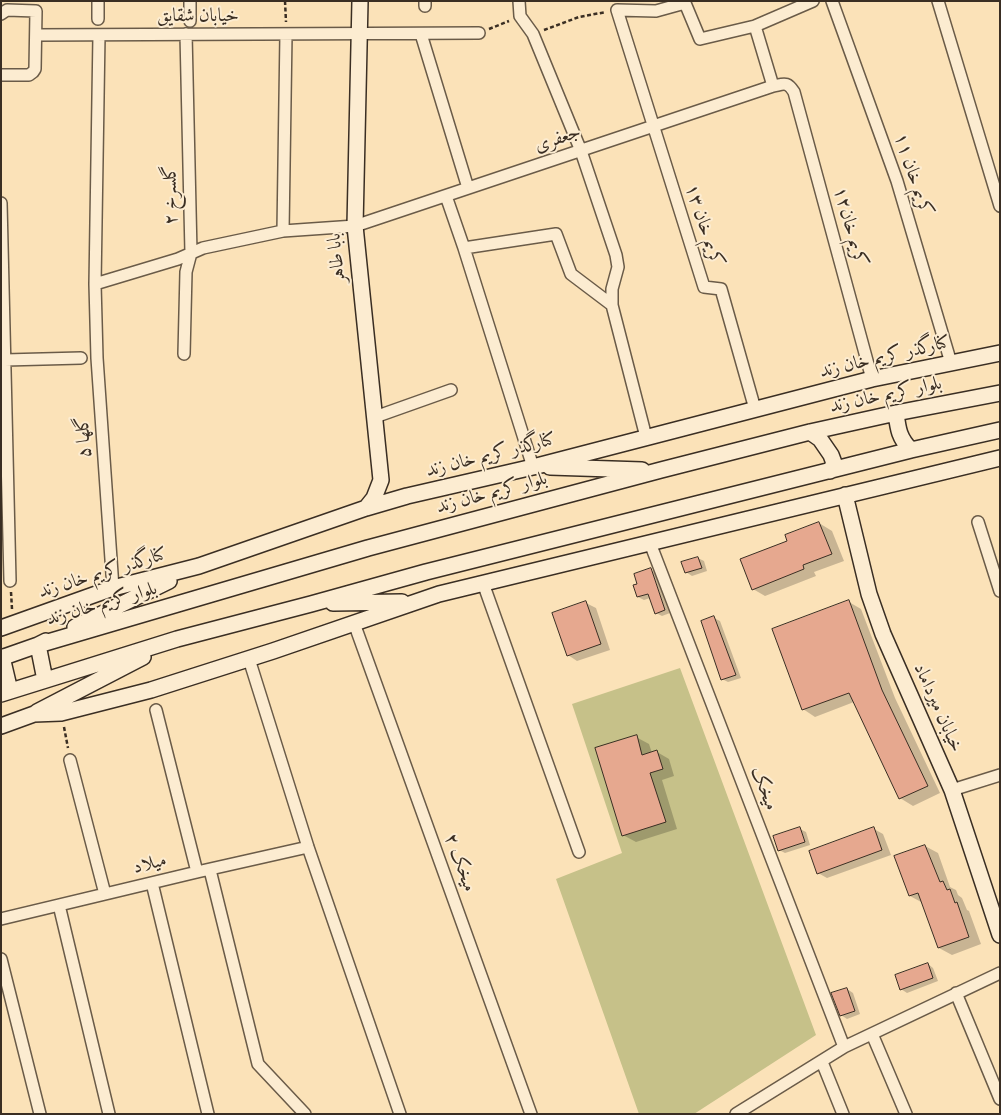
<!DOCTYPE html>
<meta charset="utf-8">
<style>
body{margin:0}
#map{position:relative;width:1001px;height:1115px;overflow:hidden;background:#fbe2b8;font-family:"IM FELL DW Pica",serif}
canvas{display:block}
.frame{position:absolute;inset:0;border:2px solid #3a2e23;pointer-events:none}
</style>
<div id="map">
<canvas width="1001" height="1115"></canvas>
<div class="frame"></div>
</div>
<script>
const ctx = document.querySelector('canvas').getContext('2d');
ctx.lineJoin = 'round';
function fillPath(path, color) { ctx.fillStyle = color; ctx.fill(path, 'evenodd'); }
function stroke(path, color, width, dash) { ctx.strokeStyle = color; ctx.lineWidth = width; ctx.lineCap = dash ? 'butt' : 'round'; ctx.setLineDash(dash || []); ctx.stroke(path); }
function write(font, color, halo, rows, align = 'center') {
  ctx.font = font + ' "IM FELL DW Pica",Amiri,serif'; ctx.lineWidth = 4; ctx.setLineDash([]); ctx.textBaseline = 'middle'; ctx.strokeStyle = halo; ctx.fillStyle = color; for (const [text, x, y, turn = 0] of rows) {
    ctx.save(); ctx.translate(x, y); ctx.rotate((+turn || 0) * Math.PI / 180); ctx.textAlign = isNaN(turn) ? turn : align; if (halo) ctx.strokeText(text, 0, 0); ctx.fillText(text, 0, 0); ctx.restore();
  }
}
const green = new Path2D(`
 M680 668 816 1035 694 1114H639L556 879 622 853 572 704Z`);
const shadow = new Path2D(`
 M819 523 832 531 844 561 814 572 816 576 765 596 753 589 789 541Z
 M698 558 704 561 707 571 692 576 686 572Z
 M651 570 656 573 670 613 662 616 656 613 650 598 644 600 638 597V584Z
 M849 602 861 609 895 698 940 793 913 806 900 798 854 702 815 717 803 709Z
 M586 603 596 608 610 650 577 661 568 655Z
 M714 618 720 621 741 678 728 682 722 679Z
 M636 737 649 744 652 753 657 752 669 759 674 776 662 780 677 829 636 842 623 835Z
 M800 829 806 832 810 845 785 853 779 850Z
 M874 829 883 834 891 855 827 878 818 873Z
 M925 846 938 853 950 887 956 890 958 895 962 898 967 910 969 911 981 944 952 955 939 948 923 903 910 896Z
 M928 964 933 968 938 981 907 993 901 989Z
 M847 989 853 993 860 1014 847 1019 841 1015Z`);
const building = new Path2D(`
 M819 522 832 554 803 565 804 569 752 590 740 559 787 541 785 535Z
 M698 557 702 568 685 573 681 562Z
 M651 568 665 610 655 614 648 594 637 597 633 585 637 584 634 574Z
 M849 600 882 690 928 786 899 799 849 693 802 710 772 629Z
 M586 601 601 644 567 656 552 613Z
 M714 616 736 675 721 680 701 621Z
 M637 735 642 755 657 750 663 769 650 773 666 822 622 836 595 748Z
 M800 827 805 842 778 851 773 836Z
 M874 827 882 850 817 874 809 851Z
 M925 845 940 882 943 881 947 890 950 889 955 903 957 902 969 937 938 948 918 893 909 896 894 856Z
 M928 963 933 978 900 990 895 975Z
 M847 988 855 1011 840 1016 831 993Z`);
const path = new Path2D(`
 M285 1 286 22
 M489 29 509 21
 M544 30 579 17 606 12
 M11 592 12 609
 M64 727 68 748`);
const street = new Path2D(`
 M98 1V19
 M190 1V21
 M425 1V6
 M519 1 520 16 533 34 581 151 616 255 618 267 612 289V305L646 437
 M832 1 897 181 951 363
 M938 1 1000 206
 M1 14 7 10 36 11 35 69 33 72 29 75H1
 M755 26 773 86
 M421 34 468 188
 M36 35 479 33
 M99 35 95 284 97 358 113 588
 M446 196 464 248 533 467
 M1 203 10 581
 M283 231 286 34
 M464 248 556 234 571 274 612 305
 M95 284 178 259 203 248 283 231 355 226 773 86C784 84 787 81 794 92L872 379
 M184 354 186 272 191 253 186 34
 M5 360 81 358
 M755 409 721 289 704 287 617 10 656 11 685 3 700 39 755 26 813 1
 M375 417 451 390
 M978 522 1000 591
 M650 543 844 1047
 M483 583 579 852
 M354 623 531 1114
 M249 659 308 847 400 1114
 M156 710 197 872
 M70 760 105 894
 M952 790 1000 775
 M210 870 258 1064 305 1114
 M152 883 208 1114
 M59 905 109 1114
 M1 919 197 872 308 847
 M1 959 40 1114
 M956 993 1000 1099
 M872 1034 906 1114
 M822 1062 843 1114
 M736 1114 844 1047 1000 973`);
const secondary = new Path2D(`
 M360 1 355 226 381 480 374 498 366 508
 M896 413C898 429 899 438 911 450
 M810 432 820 439 831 455 834 463 830 471
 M550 467 642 470
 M845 495 869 594 883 634 952 790 1000 935
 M333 603 402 602
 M75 627 169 581
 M1 628 113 588 199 566 366 508 407 496 533 467 872 379 1000 353
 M2 657 10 691
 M1 658 38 645 368 548 661 470 810 432 896 413 1000 393
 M45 680 38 645 46 641
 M1 694 177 639 311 604 426 572 911 450 1000 430
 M37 712 143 657
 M1 726 34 714 61 713 151 690 273 651 439 594 1000 458`);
const streetNames = [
 ["خیابان شقایق",198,17],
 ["جعفری",558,140,-19],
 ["کریم خان ۱۱",912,175,72],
 ["گلسرخ ۲",172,195,-91],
 ["کریم خان ۱۳",703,226,72],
 ["کریم خان۱۲",849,227,75],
 ["بابا طاهر",338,258,-96],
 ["کنارگذر کریم خان زند",885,358,-13],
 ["بلوار کریم خان زند",886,396,-12],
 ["گلها ۵",85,437,-94],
 ["کنارگذر کریم خان زند",491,456,-14],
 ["بلوار کریم خان زند",492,494,-15],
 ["کنارگذر کریم خان زند",103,574,-17],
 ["بلوار کریم خان زند",102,605,-16],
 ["خیابان میرداماد",937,708,66],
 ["میخک",763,789,69],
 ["میخک ۲",459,863,70],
 ["میلاد",150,865,-14]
];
fillPath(green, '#c6c189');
fillPath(shadow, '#0003');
fillPath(building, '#e6a88f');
stroke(building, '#3a2e23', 1);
stroke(street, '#6a5b48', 14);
stroke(secondary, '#3a2e23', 18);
stroke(path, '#3a2e23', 2.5, [4, 2.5]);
stroke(street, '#fcecd1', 11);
stroke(secondary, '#fcecd1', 15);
write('19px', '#3a2e23', '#fcecd1', streetNames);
</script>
